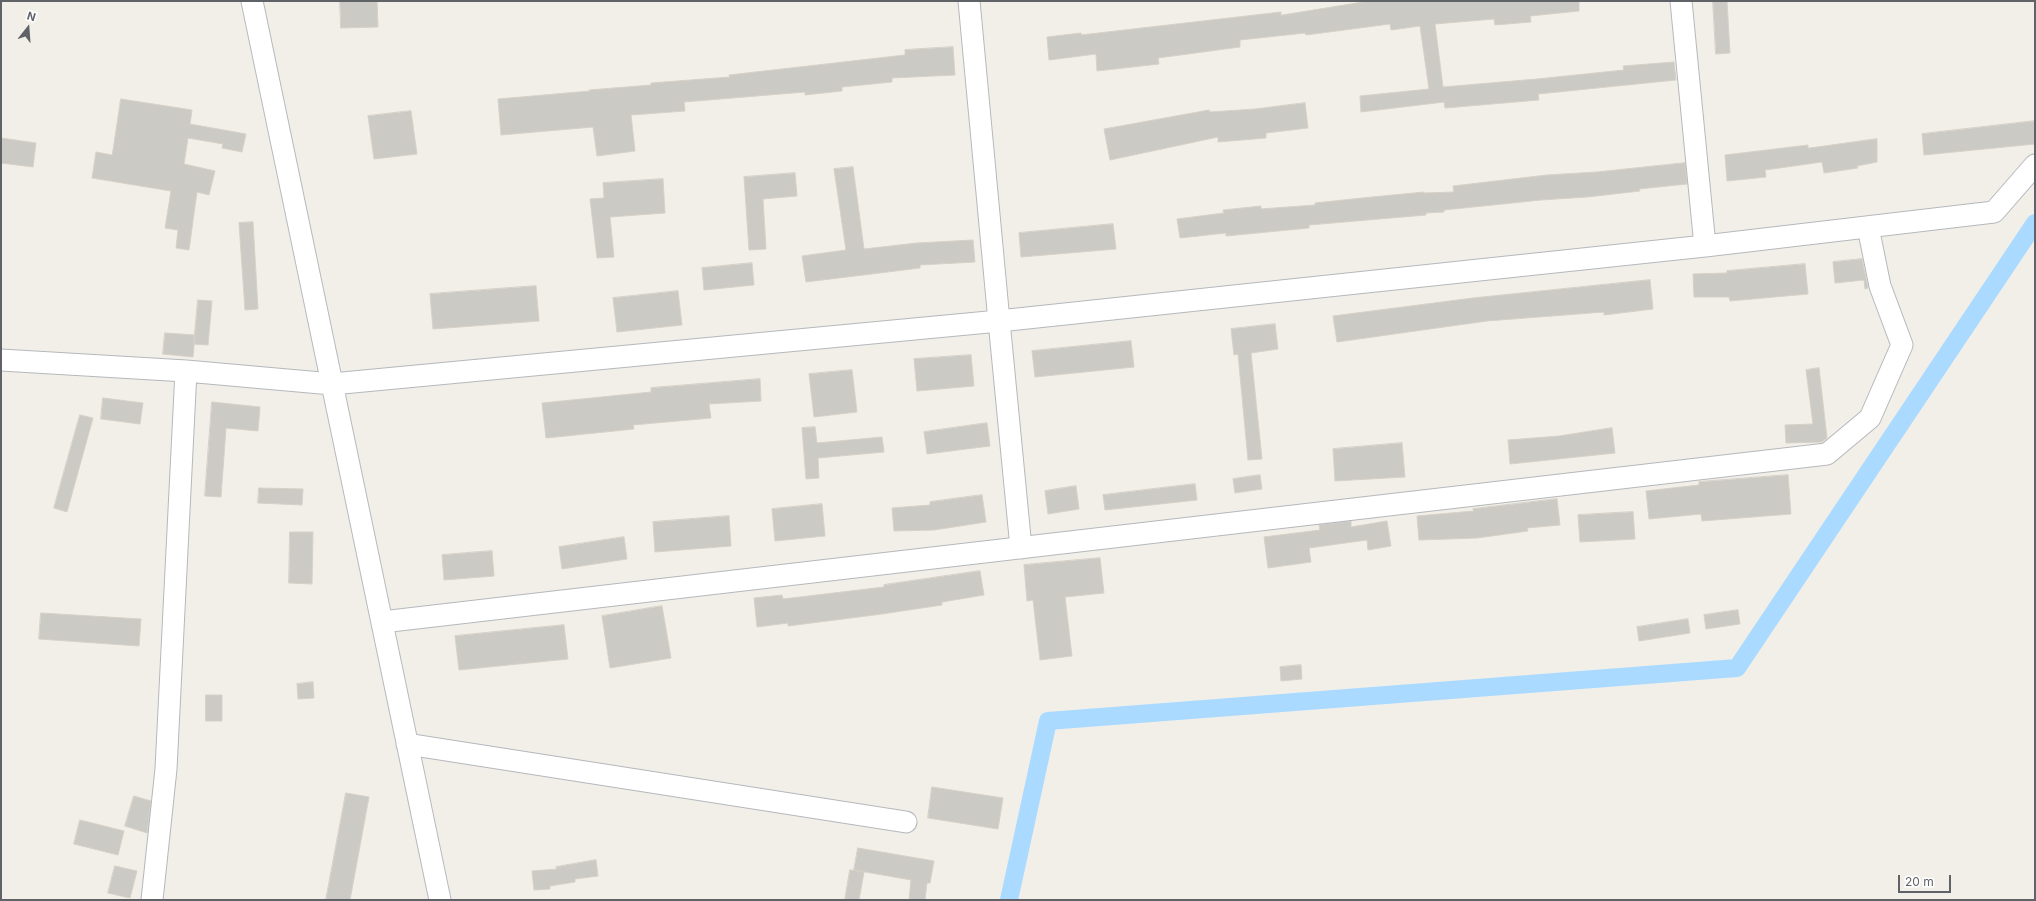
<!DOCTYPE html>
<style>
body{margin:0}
#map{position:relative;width:2036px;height:901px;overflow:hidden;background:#f1efe8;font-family:Inter,sans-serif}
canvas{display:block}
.frame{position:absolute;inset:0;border:2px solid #5f6368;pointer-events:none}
.north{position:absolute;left:8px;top:8px;width:40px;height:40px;-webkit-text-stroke:3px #fff;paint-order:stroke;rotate:17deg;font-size:11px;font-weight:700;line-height:16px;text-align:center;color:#5f6368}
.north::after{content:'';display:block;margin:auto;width:14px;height:18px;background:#5f6368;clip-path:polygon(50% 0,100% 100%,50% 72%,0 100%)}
.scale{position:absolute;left:1898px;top:875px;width:53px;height:18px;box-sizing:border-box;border:2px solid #5f6368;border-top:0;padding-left:5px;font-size:12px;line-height:14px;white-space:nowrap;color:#5f6368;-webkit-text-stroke:3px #fff;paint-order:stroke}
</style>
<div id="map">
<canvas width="2036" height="901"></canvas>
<div class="frame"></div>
<div class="north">N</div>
<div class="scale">20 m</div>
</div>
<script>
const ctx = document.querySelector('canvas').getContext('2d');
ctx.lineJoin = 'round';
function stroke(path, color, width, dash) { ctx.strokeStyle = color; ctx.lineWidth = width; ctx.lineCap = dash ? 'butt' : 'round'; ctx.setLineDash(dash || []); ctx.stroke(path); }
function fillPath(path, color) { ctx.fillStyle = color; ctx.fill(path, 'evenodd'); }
const canal = new Path2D(`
 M1009 900 1048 721 1737 668 2035 223`);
const building = new Path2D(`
 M340 1H377L378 27 341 28Z
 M1369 1H1579V11L1530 16 1531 22 1495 25 1494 19 1435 24 1443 87 1537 79 1624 70 1623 66 1674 62 1676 80 1538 94 1539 100 1445 108 1444 102 1361 112 1360 96 1429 89 1420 26 1391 30 1390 24 1306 35 1305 33 1240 40V47L1158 58 1159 64 1097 71 1096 54 1049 60 1047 37 1081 33V35L1281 12V15Z
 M1713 1H1727L1730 53 1716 54Z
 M953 47 955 75 892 78V82L842 87V91L805 95V92L684 102 685 111 631 115 635 151 597 156 593 127 501 135 498 99 590 91 589 90 651 85V83L730 77 729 75 905 55V50Z
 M121 99 192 110 190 124 246 134 242 152 222 148 223 144 188 138 184 164 215 171 209 195 197 192 189 250 176 248 178 230 165 228 171 191 92 178 96 152 112 155Z
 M1305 103 1308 128 1266 133V138L1218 142V137L1110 160 1104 129 1209 110 1210 112 1255 109Z
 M411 111 417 154 374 159 368 116Z
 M2035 121V144L1924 155 1922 134Z
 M1 138 36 143 33 167 1 163Z
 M1877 139V162L1857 166 1858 168 1824 173 1822 162 1765 170 1766 177 1727 181 1725 155 1808 145V148Z
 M1685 163 1687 184 1639 189 1640 191 1587 197 1541 200 1444 210V212L1426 213V215L1309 225V228L1226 236V233L1180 238 1177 219 1224 213 1223 210 1261 206V209L1315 205V203L1362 198 1424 192V193L1454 192 1453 186 1547 175 1597 172Z
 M853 167 864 249 917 243 973 240 975 262 920 265V268L806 282 802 256 846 250 834 169Z
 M795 173 797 196 763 199 766 249 749 250 744 177Z
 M663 179 665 213 610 217 614 257 597 258 590 199 604 198 603 183Z
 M253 222 258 309 245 310 239 223Z
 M1113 224 1116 249 1021 257 1019 233Z
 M1862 259 1868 288 1865 289 1864 280 1835 283 1833 262Z
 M752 263 754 285 704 290 702 268Z
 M1805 264 1808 294 1730 301 1729 297H1694L1693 274 1727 273V271Z
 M1650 280 1653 309 1604 315V312L1487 321 1337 342 1333 316 1473 298Z
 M536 286 539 321 433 329 430 294Z
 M678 291 682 325 617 332 613 298Z
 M198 300 212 301 208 345 194 344Z
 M1275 324 1278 349 1251 353 1262 459 1248 460 1238 354 1234 355 1231 329Z
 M165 333 195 335 193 357 163 354Z
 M1131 341 1134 367 1035 377 1032 351Z
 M971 355 974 386 917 391 914 359Z
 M1819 368 1827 438 1822 442 1786 443 1785 425 1813 424 1806 370Z
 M852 370 857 412 814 417 809 374Z
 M760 379 761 401 709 404 711 418 633 425 634 429 546 438 542 403 651 392V388Z
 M103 398 143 403 140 424 101 419Z
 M212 402 260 407 258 431 226 428 221 497 205 496Z
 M80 415 93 418 67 512 54 508Z
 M987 423 990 446 927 454 924 432Z
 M815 427 817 443 882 437 884 452 818 458 819 478 806 479 802 428Z
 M1612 428 1615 453 1510 464 1508 440 1559 436Z
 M1402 443 1405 477 1335 481 1333 449Z
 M1260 475 1262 489 1235 493 1233 479Z
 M1788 475 1791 514 1702 521 1701 514 1649 519 1646 491 1699 485V482Z
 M1195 484 1197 500 1105 510 1103 495Z
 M1076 486 1079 509 1048 514 1045 491Z
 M259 488 303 489 302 505 258 503Z
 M982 495 986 522 934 530 894 531 892 508 930 505V502Z
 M1557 499 1560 525 1527 528 1528 531 1477 538 1419 540 1417 516 1474 511 1473 509Z
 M822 504 825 536 775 541 772 509Z
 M1633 512 1635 539 1580 542 1578 515Z
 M729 516 731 546 655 552 653 522Z
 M1351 521V527L1387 521 1391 546 1368 550 1367 540 1309 548 1311 562 1268 568 1264 537 1320 530 1319 525Z
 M290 532H313L312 584 289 583Z
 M624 537 627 559 562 569 559 547Z
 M492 551 494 576 444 580 442 555Z
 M1100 558 1104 593 1065 597 1072 656 1040 660 1033 600 1027 601 1024 565Z
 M980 571 984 595 942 602V605L882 614 788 626V623L757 627 754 598 782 595 783 599 884 587V585Z
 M662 606 671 658 610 668 602 616Z
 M1738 610 1740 624 1706 629 1704 615Z
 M41 613 141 619 139 646 39 639Z
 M1688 619 1690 633 1639 641 1637 627Z
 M564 625 568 659 459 670 455 636Z
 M1301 665 1302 679 1281 681 1280 667Z
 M313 682 314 698 298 699 297 684Z
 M206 695H222V721H206Z
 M932 787 1003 798 998 829 928 818Z
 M346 793 369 797 350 900H326Z
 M134 796 151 801 147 833 125 826Z
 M80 820 124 831 118 855 74 844Z
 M858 848 934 861 930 883H927L925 900H909L911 880 854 870Z
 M596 860 598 876 575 879V882L550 886V889L534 890 532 871 557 869 556 867Z
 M115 866 137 871 130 898 108 893Z
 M850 870 864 872 859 900H845Z`);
const minor = new Path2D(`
 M252 1 440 900
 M969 1 999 321 1705 246
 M1681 1 1705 246 1994 212 2035 165
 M1 360 186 371 166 769 152 900
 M186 371 332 384 999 321 1021 548
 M382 622 1827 454 1870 418 1902 345 1880 286 1868 227
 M407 744 906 822`);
stroke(canal, '#aadaff', 18);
fillPath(building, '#cccac5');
stroke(building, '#d6d1c6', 1);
stroke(minor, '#b5b8bc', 23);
stroke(minor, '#fff', 21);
</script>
